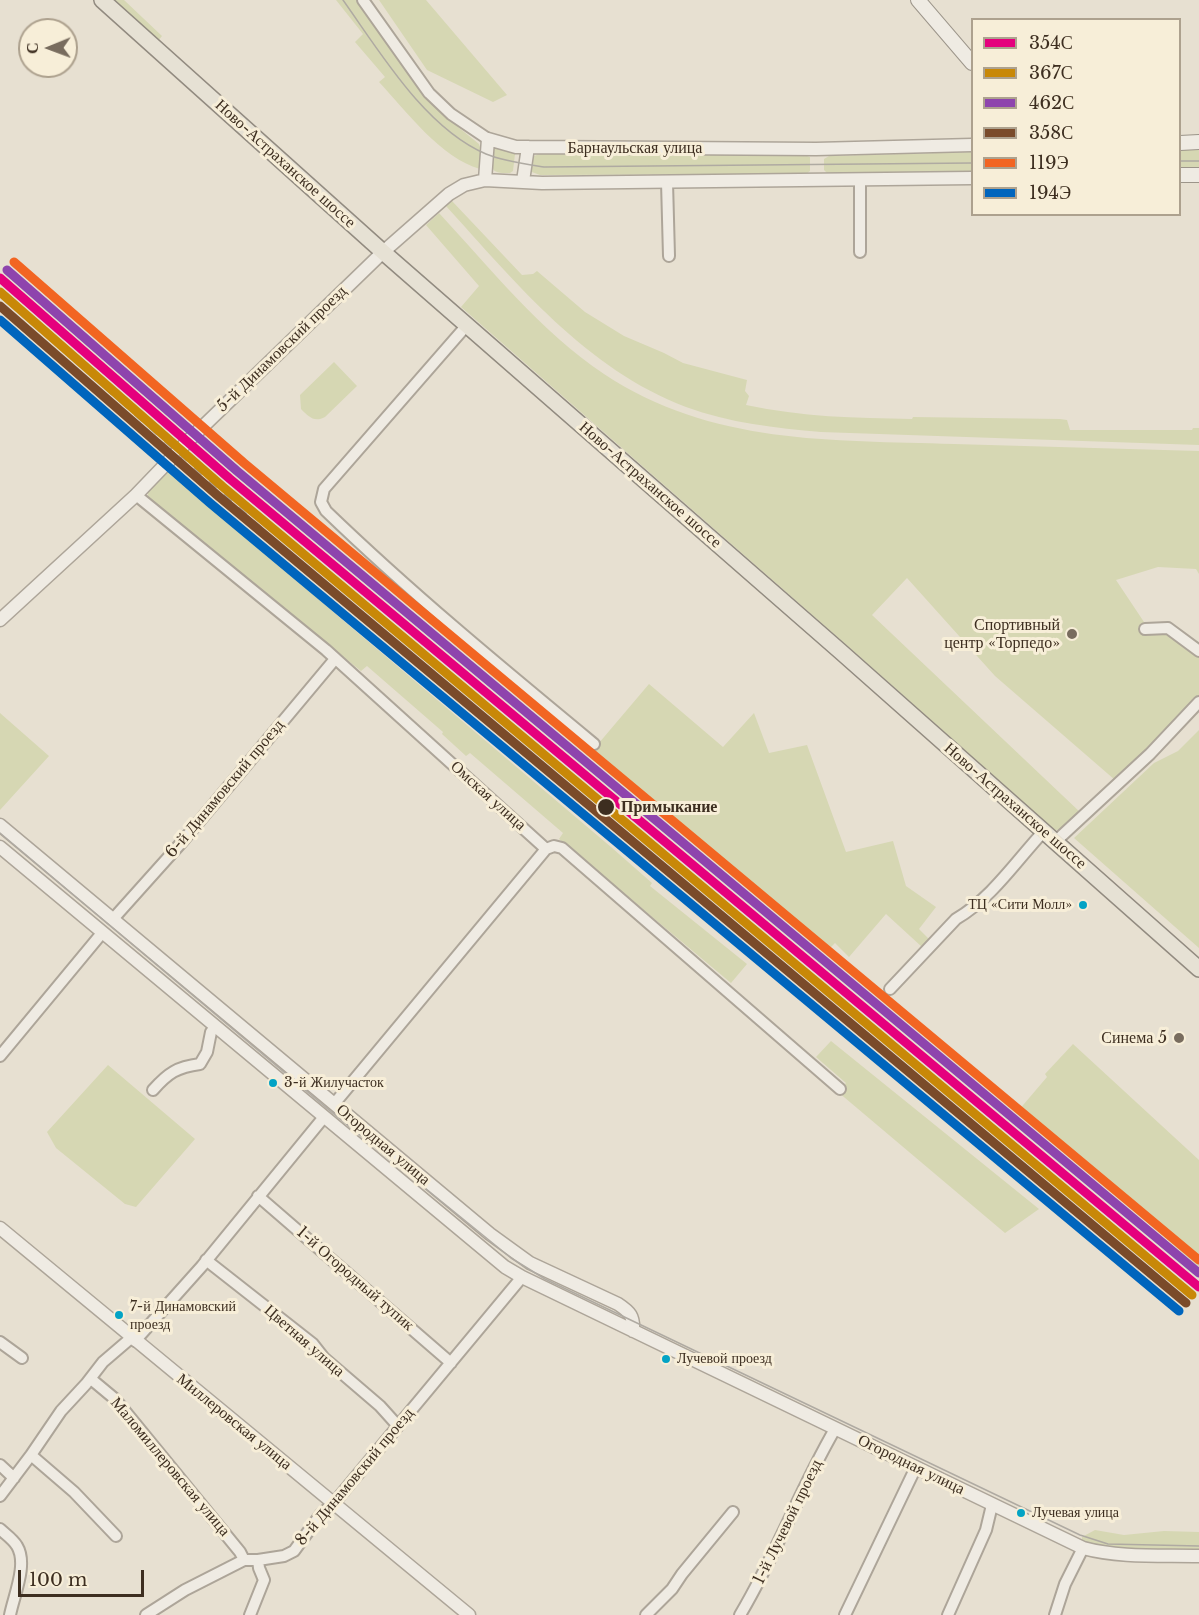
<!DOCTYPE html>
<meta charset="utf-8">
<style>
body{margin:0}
#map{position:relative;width:1199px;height:1615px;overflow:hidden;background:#e7e0d1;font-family:"Libre Baskerville",serif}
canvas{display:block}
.legend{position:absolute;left:971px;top:18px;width:210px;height:198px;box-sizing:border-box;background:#f7eed8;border:2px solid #ada18e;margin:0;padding:8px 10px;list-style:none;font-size:18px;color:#3d2e20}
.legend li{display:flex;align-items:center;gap:12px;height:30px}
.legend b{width:30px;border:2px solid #ada18e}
.north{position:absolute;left:18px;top:18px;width:60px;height:60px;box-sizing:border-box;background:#f7eed8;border:2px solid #ada18e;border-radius:50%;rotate:269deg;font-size:16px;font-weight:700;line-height:24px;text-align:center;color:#3d2e20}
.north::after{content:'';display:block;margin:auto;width:21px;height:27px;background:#786c5e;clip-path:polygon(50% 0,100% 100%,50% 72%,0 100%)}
.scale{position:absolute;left:18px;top:1570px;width:126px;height:27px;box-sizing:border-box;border:3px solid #3d2e20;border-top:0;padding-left:8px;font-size:18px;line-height:21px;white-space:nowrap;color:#3d2e20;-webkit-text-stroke:4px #f7eed8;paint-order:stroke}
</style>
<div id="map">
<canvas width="1199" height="1615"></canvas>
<ul class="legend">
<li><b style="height:8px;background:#e5007d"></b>354С</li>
<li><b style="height:8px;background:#c88808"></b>367С</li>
<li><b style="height:8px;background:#8e44ad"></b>462С</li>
<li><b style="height:8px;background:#7a4b2a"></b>358С</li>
<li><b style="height:8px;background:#f26522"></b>119Э</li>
<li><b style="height:8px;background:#0065bd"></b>194Э</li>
</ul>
<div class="north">С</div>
<div class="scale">100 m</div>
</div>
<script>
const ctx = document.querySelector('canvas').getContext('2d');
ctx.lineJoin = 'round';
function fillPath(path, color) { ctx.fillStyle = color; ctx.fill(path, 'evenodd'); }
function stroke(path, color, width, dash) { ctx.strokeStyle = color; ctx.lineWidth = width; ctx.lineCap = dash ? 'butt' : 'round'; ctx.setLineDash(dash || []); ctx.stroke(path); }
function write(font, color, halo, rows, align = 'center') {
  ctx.font = font + ' "Libre Baskerville",serif'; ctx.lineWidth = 6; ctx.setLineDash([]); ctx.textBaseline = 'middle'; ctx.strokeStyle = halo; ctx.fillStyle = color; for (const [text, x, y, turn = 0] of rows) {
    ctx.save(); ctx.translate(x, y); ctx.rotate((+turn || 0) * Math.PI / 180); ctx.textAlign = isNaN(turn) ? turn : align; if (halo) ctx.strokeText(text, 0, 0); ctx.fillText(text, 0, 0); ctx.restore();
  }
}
const green = new Path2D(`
 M113 0H124L162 36 158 41Z
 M336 0H356L427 97 447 118 479 144 483 156 480 169C441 158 407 112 379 82L385 77 355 42 363 34Z
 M379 0H426L507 95 493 102 427 70Z
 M492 147 515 154 513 171 510 173C487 174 491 166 492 147Z
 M1180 149H1199V169H1180Z
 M972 152V172L828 174 824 170V159L829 156Z
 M541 153 804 155 810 157V171L806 174 540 175 532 172 530 167 532 157Z
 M452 201 522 275 533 274 537 271 585 312 624 336 664 353 683 363 747 380 745 391 749 396 746 405C802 417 855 418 912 419L913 417 1060 419 1067 420 1070 430H1192L1193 428H1199V445L821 432C776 428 729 423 686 407 586 369 516 283 446 206Z
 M439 213C490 268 540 331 604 374 711 445 831 440 954 444 1036 446 1117 449 1199 451V574L1196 569 1158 567 1116 580 1146 625 1171 624 1199 643V698L1147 751 1115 780 995 676 907 578 872 615 1081 813 1064 829 1055 830 842 641 461 307 479 286 426 225Z
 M334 362 357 386 325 417C314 423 308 416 301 409L300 395Z
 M169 469 338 616 611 847 652 883 650 886 747 964 731 983 559 839 563 833 470 753 466 756 442 734 443 732 367 666 361 671 148 500V490Z
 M649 684 723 747 754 713 769 753 807 745 846 852 893 841 906 886 936 907 919 929 929 939 922 947 886 914 849 957 835 943 829 949 781 906 743 881 593 750Z
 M0 713 49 756 0 810Z
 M1199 730V948L1074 838 1154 763 1178 751Z
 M831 1041 1039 1209 1005 1233 838 1092 846 1083 816 1057Z
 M1073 1044 1199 1160V1267L1018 1111 1047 1077 1045 1074Z
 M108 1065 195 1139 136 1207 125 1204 56 1148 47 1132Z
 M1095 1530 1124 1535 1164 1531 1199 1532V1551H1129L1085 1543 1082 1540V1537Z`);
const minor = new Path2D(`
 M363 0 429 93 451 114 488 139
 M860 179V252
 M667 182 669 256
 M467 325 324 489 321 502 326 511C411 593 502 668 594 744
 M136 495 326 650 546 849 554 846 562 848 840 1089
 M1145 629 1168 628 1199 651
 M1056 841 1150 754 1199 702
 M113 919 182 842 335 659
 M890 989 956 919C992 898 1016 861 1044 831
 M0 1056 102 933
 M153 1090C168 1073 177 1067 200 1064L207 1052 211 1032 215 1027
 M334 1104 546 849
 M258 1196 451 1363
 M206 1260 313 1344 324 1358 380 1406 398 1426
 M135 1341 202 1266 324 1117
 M0 1342 22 1358
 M91 1379 115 1399 240 1552 244 1560
 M31 1455 74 1492 116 1536
 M0 1465 14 1478
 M0 1496 31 1455 61 1411 86 1384 103 1362 131 1338
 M0 1529C5 1534 13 1539 17 1546 28 1564 14 1595 10 1615
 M146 1615 185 1590 244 1560H258L284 1556 294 1551 321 1514 334 1503 522 1277
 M250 1615 264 1580 259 1568 258 1560
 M646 1615 672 1589 682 1574 733 1512
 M740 1615C776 1555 800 1489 835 1429
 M845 1615 916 1467
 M948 1615 986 1530 992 1505
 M1055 1615 1065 1584 1083 1548`);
const tertiary = new Path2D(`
 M485 180 488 139 516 147H528L816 149 972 145
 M523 181 528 147
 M0 620 136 495 188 441 383 252 449 194 464 185 485 180 542 183 972 178
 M0 825 490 1234 530 1263 618 1304C630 1312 634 1316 633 1331
 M0 847 505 1267 522 1277 1083 1548C1120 1558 1161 1555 1199 1556
 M0 1228 469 1615`);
const secondary = new Path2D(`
 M918 0 972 63
 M1180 143 1199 142
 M1180 175H1199`);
const primary = new Path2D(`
 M102 0 383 252 840 651 1199 969`);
const tram = new Path2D(`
 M343 0C380 52 425 128 486 154 503 161 525 164 544 167L972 163
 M1180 161H1199
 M0 833 329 1110 511 1258 545 1279 1080 1535 1108 1544 1199 1546`);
const rail = new Path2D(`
 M0 295 342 599`);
const rail1 = new Path2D(`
 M0 278 230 479 1199 1287`);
const rail2 = new Path2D(`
 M0 292 223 487 1192 1295`);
const rail3 = new Path2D(`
 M7 270 237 471 1199 1273`);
const rail4 = new Path2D(`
 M0 306 217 495 1186 1303`);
const rail5 = new Path2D(`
 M14 262 244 463 1199 1260`);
const rail6 = new Path2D(`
 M0 320 210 503 1179 1311`);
const markers = [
 [1072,634,6,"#786c5e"],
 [606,807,9,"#3d2e20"],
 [1083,905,5,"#03a3c5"],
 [1179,1038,6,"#786c5e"],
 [273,1083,5,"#03a3c5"],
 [119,1315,5,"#03a3c5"],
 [666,1359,5,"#03a3c5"],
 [1021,1513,5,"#03a3c5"]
];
const busNames = [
 ["ТЦ «Сити Молл»",1072,905,"right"],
 ["3-й Жилучасток",284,1083],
 ["7-й Динамовский",130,1307],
 ["проезд",130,1325],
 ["Лучевой проезд",677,1359],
 ["Лучевая улица",1032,1513]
];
const streetNames = [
 ["Барнаульская улица",635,148],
 ["Ново-Астраханское шоссе",285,164,42],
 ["5-й Динамовский проезд",282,349,-44],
 ["Ново-Астраханское шоссе",650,485,41],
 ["6-й Динамовский проезд",225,789,-50],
 ["Омская улица",488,796,42],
 ["Ново-Астраханское шоссе",1015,806,41],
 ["Огородная улица",383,1145,40],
 ["1-й Огородный тупик",355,1279,41],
 ["Цветная улица",304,1341,41],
 ["Миллеровская улица",234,1422,39],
 ["Огородная улица",911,1465,26],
 ["Маломиллеровская улица",170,1467,50],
 ["8-й Динамовский проезд",355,1477,-50],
 ["1-й Лучевой проезд",788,1522,-64]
];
const poiNames = [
 ["Спортивный",1060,625],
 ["центр «Торпедо»",1060,643],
 ["Синема 5",1167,1038]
];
const stopNames = [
 ["Примыкание",621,807]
];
fillPath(green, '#d6d7b3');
stroke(minor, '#ada599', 14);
stroke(tertiary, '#ada599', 15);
stroke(secondary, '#9c958a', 16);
stroke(primary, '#928b80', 18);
stroke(minor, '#efebe3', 10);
stroke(tertiary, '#efebe3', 12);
stroke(secondary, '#efebe3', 14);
stroke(primary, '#e6e1d4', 15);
stroke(tram, '#afaaa2', 1.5);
stroke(rail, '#afaaa2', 2, [10, 10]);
stroke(rail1, '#e5007d', 9);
stroke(rail2, '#c88808', 9);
stroke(rail3, '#8e44ad', 9);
stroke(rail4, '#7a4b2a', 9);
stroke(rail5, '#f26522', 9);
stroke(rail6, '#0065bd', 9);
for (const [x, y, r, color] of markers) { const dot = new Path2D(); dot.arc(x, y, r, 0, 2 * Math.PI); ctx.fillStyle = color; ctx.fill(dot); stroke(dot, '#f7eed8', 2); }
write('14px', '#3d2e20', '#f7eed8', busNames, 'left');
write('16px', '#3d2e20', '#f7eed8', streetNames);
write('16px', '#3d2e20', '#f7eed8', poiNames, 'right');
write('bold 16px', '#3d2e20', '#f7eed8', stopNames, 'left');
</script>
